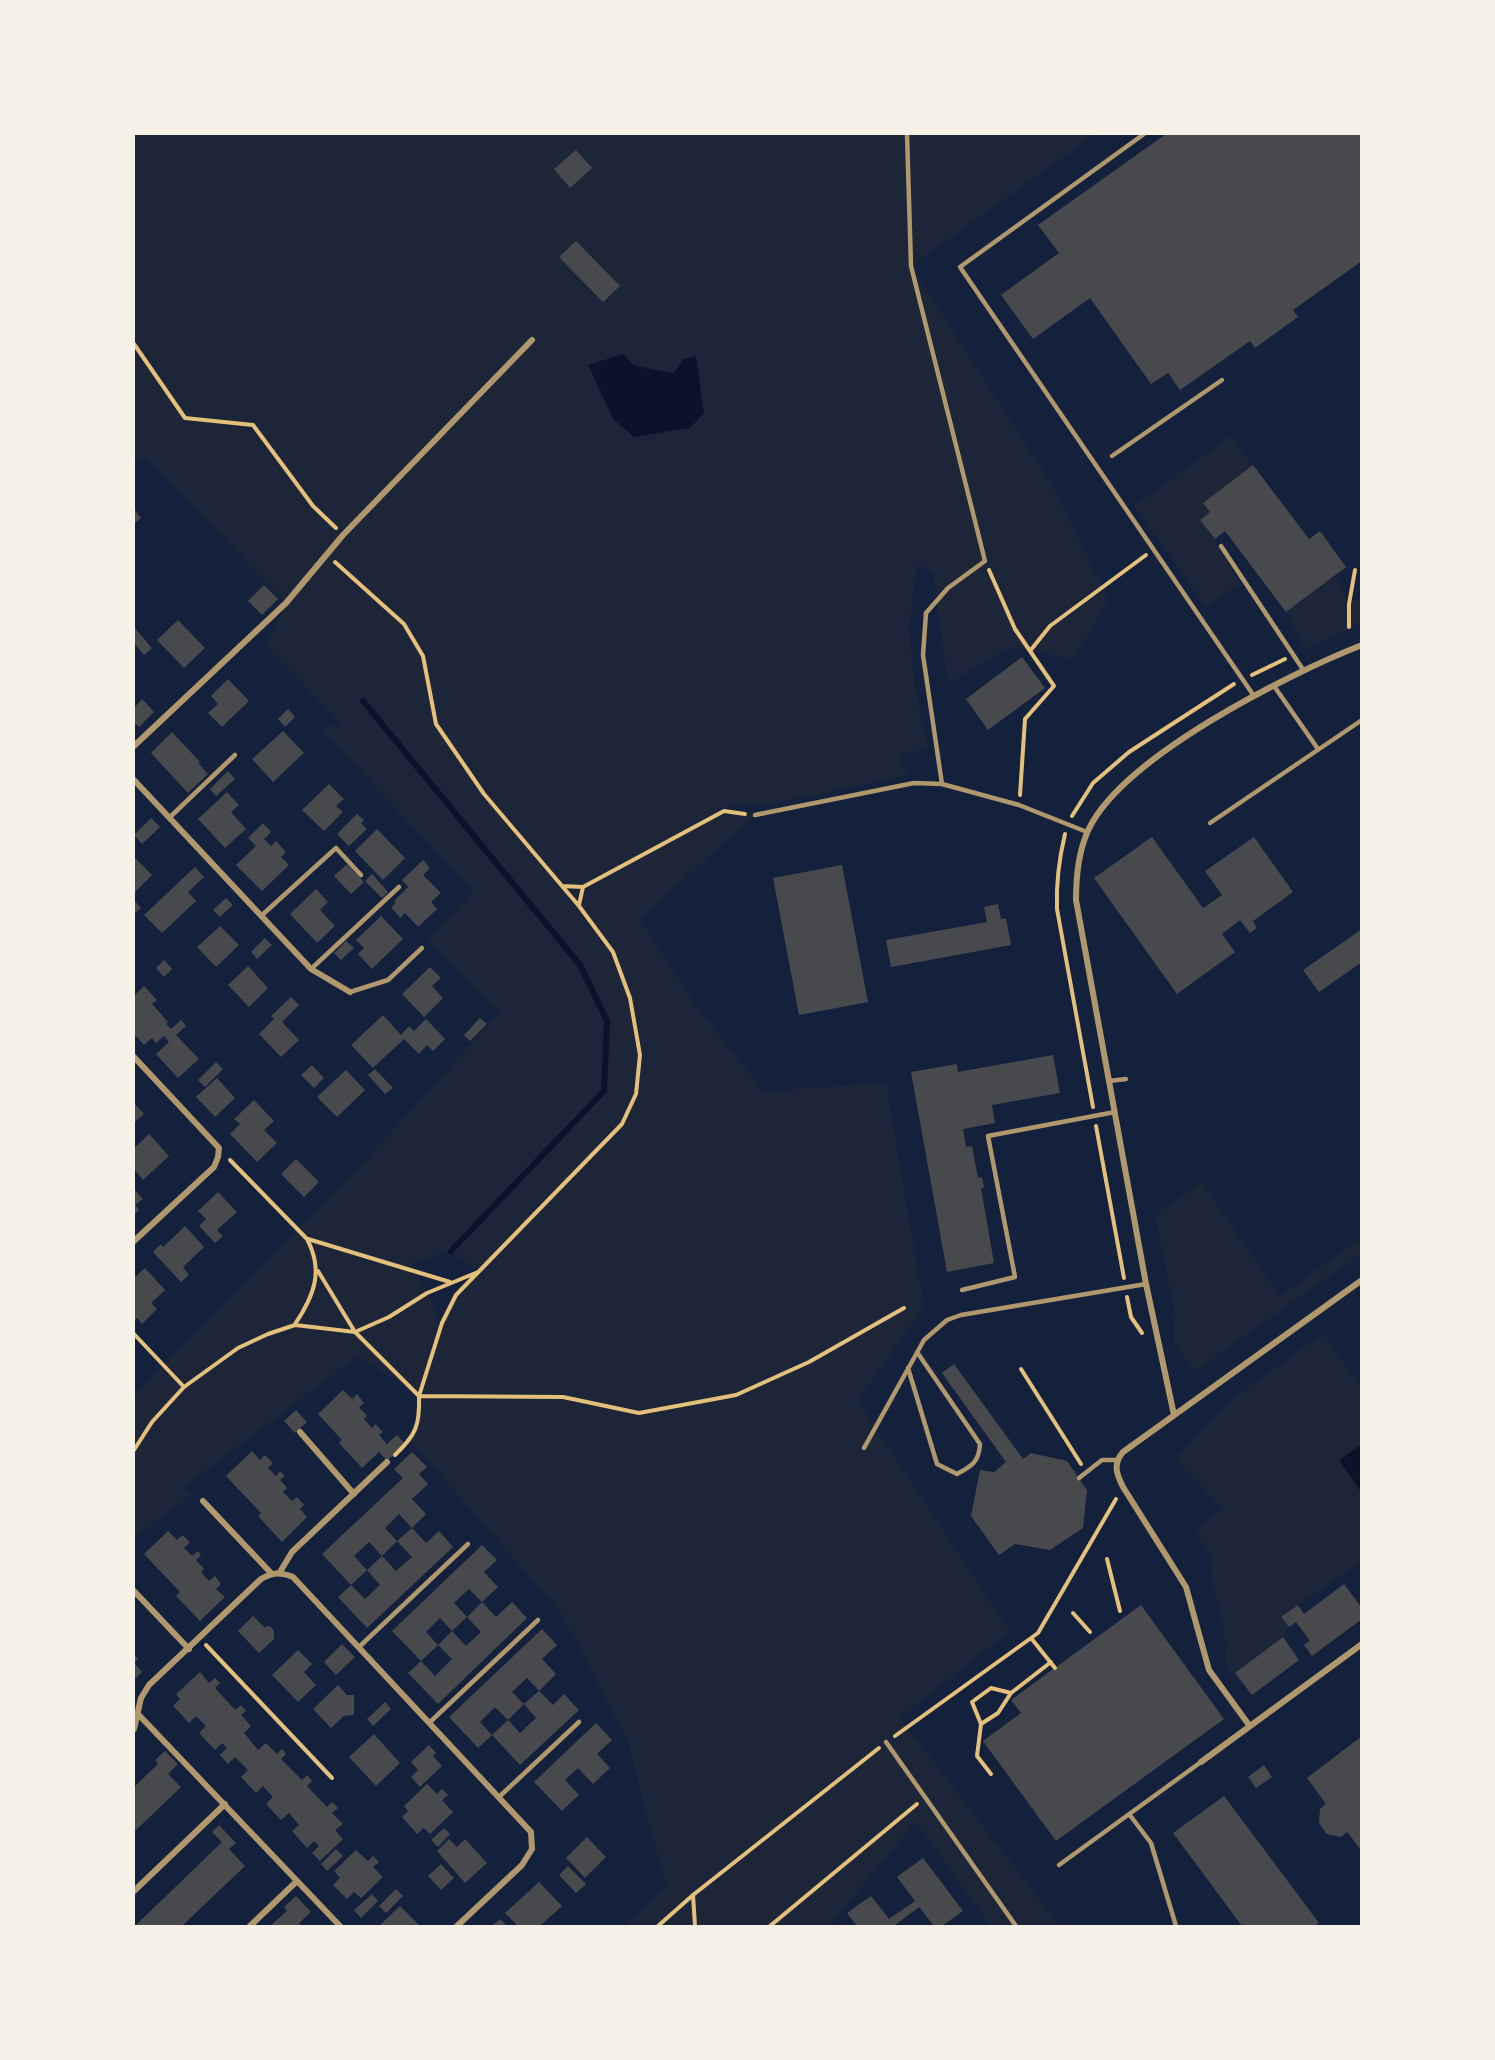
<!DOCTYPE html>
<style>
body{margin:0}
#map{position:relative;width:1495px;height:2060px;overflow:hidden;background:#14213d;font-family:Arial,sans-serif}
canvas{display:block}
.frame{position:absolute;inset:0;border:135px solid #f6f1e7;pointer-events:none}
</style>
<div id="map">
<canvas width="1495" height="2060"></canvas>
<div class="frame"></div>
</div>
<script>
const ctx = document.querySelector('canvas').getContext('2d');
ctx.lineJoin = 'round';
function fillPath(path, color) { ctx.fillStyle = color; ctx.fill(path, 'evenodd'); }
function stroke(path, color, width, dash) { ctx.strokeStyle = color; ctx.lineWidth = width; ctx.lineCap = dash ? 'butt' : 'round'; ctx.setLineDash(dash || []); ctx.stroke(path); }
const green = new Path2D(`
 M134 134H1096L911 266 1051 483 1109 600 1074 659 1010 647 948 684 933 572 917 564 909 630 915 688 928 748 900 755 907 776 755 807 739 805 717 809 755 815 640 919 694 1003 764 1091 886 1083 924 1306 858 1401 1010 1631 900 1718 1060 1926H990L916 1822 832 1923 835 1926H625L666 1887 628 1742 561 1613 410 1440 417 1427 419 1396 358 1356 184 1487 191 1495 134 1538V1395L362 1164 499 1013 427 940 473 891 321 729 341 723 266 646 286 603 147 459 134 460ZM450 1251 479 1271 456 1295 442 1322 412 1263Z
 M1231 436 1253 465 1204 502 1210 512 1200 520 1215 539 1239 584 1206 607 1134 506Z
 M1336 575 1349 604 1361 597V623L1305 649 1286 612Z
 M1202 1182 1280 1296 1361 1238 1362 1253 1195 1371 1173 1342 1175 1315 1155 1215Z
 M1323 1333 1361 1387V1562L1281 1617 1289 1627 1283 1637 1235 1673 1227 1670 1224 1630 1213 1589 1211 1556 1194 1530 1222 1508 1175 1458 1234 1398Z`);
const water = new Path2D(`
 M623 354 635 366 674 373 683 359 696 356 704 413 690 428 634 437 613 419 588 365Z
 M1361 1445V1492L1339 1460Z`);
const stream = new Path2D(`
 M363 701 580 965 607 1021 604 1091 451 1251`);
const building = new Path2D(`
 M1166 134H1362V261L1293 310 1298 317 1255 348 1250 341 1180 390 1168 373 1151 384 1090 298 1033 339 1001 295 1059 253 1038 225Z
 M576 150 592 168 570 188 554 169Z
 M576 241 620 286 603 302 559 257Z
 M1253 465 1309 539 1320 531 1346 567 1286 612 1225 531 1215 539 1200 520 1210 512 1203 503Z
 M134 509 141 518 134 524Z
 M264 585 278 599 262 615 248 601Z
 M178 620 205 648 184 668 157 640Z
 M134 627 152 648 144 655 134 643Z
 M1022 657 1045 688 988 730 966 699Z
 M228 679 249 701 222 727 208 713 218 704 211 696Z
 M142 699 154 712 139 727 134 722V708Z
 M288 709 295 717 285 727 278 719Z
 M283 731 304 753 273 782 252 759Z
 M172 732 200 762 198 763 208 774 188 793 151 753Z
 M228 771 235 779 216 796 210 789Z
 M329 784 344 799 336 806 343 812 324 831 302 810Z
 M227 792 239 805 231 812 246 829 225 848 198 819Z
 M357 814 364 820 361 823 367 829 349 846 337 834Z
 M151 818 160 827 142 844 134 835Z
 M263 823 271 832 264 839 271 846 276 841 286 852 281 857 289 865 262 891 236 865 256 846 248 838Z
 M377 829 405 858 383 880 355 851Z
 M1152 837 1203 908 1222 895 1205 871 1254 837 1293 892 1253 921 1257 928 1250 933 1240 920 1222 934 1235 952 1177 994 1094 878Z
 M134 857 152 875 134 893Z
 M423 860 430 868 423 875 441 893 431 902 437 909 418 927 405 913 400 918 391 907 396 903 394 901 408 887 402 880Z
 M347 864 364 882 351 894 334 876Z
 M842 865 868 1002 799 1015 773 878Z
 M195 867 204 877 188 892 196 901 162 933 144 915Z
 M372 874 388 892 382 898 365 881Z
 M316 889 328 902 320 910 335 926 317 943 290 914Z
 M226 898 233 905 220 917 213 910Z
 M135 901 141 908 135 913 134 911Z
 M998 904 1001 919 1006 918 1011 945 891 967 886 940 987 922 984 907Z
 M381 916 403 939 372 969 358 954 364 948 356 940Z
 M220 926 239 945 216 967 197 947Z
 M1362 929V962L1319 992 1303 970Z
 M265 938 272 945 257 959 251 952Z
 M346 941 354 948 341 960 334 953Z
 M164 960 172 969 164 977 156 968Z
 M248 966 268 988 249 1007 228 985Z
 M430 967 441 978 432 986 443 998 424 1017 402 994Z
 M144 986 157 1000 152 1004 168 1022 166 1024 171 1029 181 1020 186 1026 176 1035 199 1059 178 1078 156 1054 169 1042 164 1036 156 1043 152 1038 144 1045 134 1034V996Z
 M291 997 299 1005 282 1022 299 1040 281 1057 259 1034 274 1019 271 1016Z
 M383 1015 401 1035 409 1026 414 1031 426 1019 445 1039 433 1051 427 1045 419 1054 404 1039 373 1068 351 1045Z
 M480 1018 487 1024 470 1041 464 1035Z
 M1053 1055 1060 1093 992 1105 995 1123 963 1129 966 1147 972 1146 978 1178 982 1177 984 1188H981L994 1263 947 1272 911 1072 957 1064 958 1072Z
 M216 1062 223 1069 205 1087 198 1080Z
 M312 1065 324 1078 314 1088 301 1075Z
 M375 1069 393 1088 385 1094 368 1075Z
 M346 1070 365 1090 337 1117 317 1097Z
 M217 1078 235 1098 215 1117 196 1097Z
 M254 1100 274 1121 264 1130 277 1143 257 1162 230 1134 240 1124 234 1119Z
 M134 1103 144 1114 134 1123Z
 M149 1134 169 1156 143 1180 134 1169V1148Z
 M296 1159 319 1182 304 1197 281 1174Z
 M134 1189 143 1199 135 1205 139 1210 134 1215Z
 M218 1192 237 1212 217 1230 223 1236 215 1243 199 1226 206 1219 198 1211Z
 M185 1226 204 1247 183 1267 189 1275 181 1282 153 1252 161 1244 163 1247Z
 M145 1268 165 1290 151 1303 157 1309 142 1324 137 1318 134 1321V1278Z
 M954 1364 1023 1459 1031 1453 1067 1461 1087 1490 1083 1528 1050 1550 1015 1544 999 1555 971 1516 980 1470 994 1472 1006 1462 942 1373Z
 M343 1390 352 1399 357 1394 364 1403 359 1407 367 1416 364 1419 372 1428 376 1424 379 1428 383 1432 379 1435 387 1444 397 1435 405 1444 387 1461 379 1452 362 1468 339 1443 342 1440 318 1414Z
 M296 1410 307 1422 295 1433 284 1421Z
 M252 1451 260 1460 265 1455 273 1463 268 1468 276 1476 280 1471 285 1476 280 1480 287 1488 283 1492 292 1501 297 1497 304 1505 300 1509 307 1517 282 1542 258 1516 261 1513 226 1476Z
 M412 1452 427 1467 419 1474 428 1484 412 1499 426 1514 412 1528 426 1543 439 1531 453 1547 367 1628 338 1597 351 1585 322 1554 403 1478 394 1469ZM399 1514 412 1528 397 1541 412 1557 396 1571 382 1556 397 1541 385 1528ZM369 1542 382 1556 367 1570 354 1556ZM367 1570 380 1585 365 1599 351 1585Z
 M168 1531 177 1540 182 1535 190 1542 184 1548 192 1556 198 1551 201 1555 196 1560 204 1569 201 1572 209 1581 215 1576 221 1584 216 1589 225 1597 200 1621 176 1596 180 1592 144 1554Z
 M482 1545 497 1560 484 1572 498 1587 482 1602 469 1589 454 1603 467 1617 452 1631 440 1618 426 1632 438 1645 452 1631 466 1646 481 1632 467 1617 482 1602 496 1617 512 1602 527 1618 438 1704 408 1673 421 1661 435 1676 452 1659 438 1645 421 1661 392 1631Z
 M1344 1584 1362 1608V1619L1312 1656 1304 1645 1310 1641 1296 1622 1289 1627 1281 1617 1298 1605 1304 1614Z
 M1141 1605 1224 1719 1056 1841 983 1741 1021 1713 1011 1700Z
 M253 1616 264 1627 270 1626 274 1631V1639L259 1653 238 1631Z
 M542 1629 557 1645 542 1659 556 1674 539 1691 527 1678 512 1692 524 1704 508 1720 495 1707 480 1722 492 1735 508 1720 520 1733 536 1718 524 1704 539 1691 553 1705 564 1694 579 1710 520 1765 492 1735 478 1748 449 1717Z
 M1283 1637 1299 1660 1252 1695 1235 1673Z
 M342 1644 355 1657 336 1675 324 1662Z
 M298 1650 312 1664 304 1672 316 1685 298 1702 272 1675Z
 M134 1654 138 1659 134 1663 142 1672 134 1680Z
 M200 1672 209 1683 215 1678 220 1683 215 1688 235 1710 241 1705 246 1711 241 1715 251 1726 244 1733 258 1750 266 1743 277 1754 282 1749 286 1754 281 1759 302 1780 307 1775 312 1781 307 1786 327 1807 332 1802 338 1808 332 1813 343 1824 335 1830 343 1839 320 1861 312 1853 319 1846 314 1841 307 1848 299 1839 292 1831 299 1825 289 1813 281 1820 266 1804 273 1797 268 1792 263 1786 256 1793 241 1777 248 1770 235 1757 228 1764 220 1755 227 1748 222 1743 215 1750 199 1733 206 1726 196 1716 189 1723 173 1706 180 1699 176 1694Z
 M338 1685 347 1695H354V1715L344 1716 331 1728 313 1709Z
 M385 1702 391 1709 373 1726 367 1719Z
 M596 1723 612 1740 597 1754 610 1768 593 1784 578 1768 565 1780 579 1795 562 1811 534 1782Z
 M374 1734 400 1763 376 1786 349 1757Z
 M1362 1736V1851L1347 1832 1341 1837 1327 1834 1319 1823 1320 1809 1326 1804 1307 1778Z
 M429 1745 436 1753 433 1756 442 1766 420 1787 411 1777 418 1770 411 1762Z
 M165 1751 178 1764 168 1774 181 1787 134 1832V1787L158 1764 155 1760Z
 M1264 1765 1272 1777 1256 1788 1248 1777Z
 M427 1784 437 1794 442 1789 448 1795 442 1800 453 1812 430 1834 424 1828 417 1834 402 1817 408 1811 404 1806Z
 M1224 1796 1319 1923 1314 1926H1242L1173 1833Z
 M219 1825 236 1843 229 1849 245 1866 182 1926H135L222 1842 212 1832Z
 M444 1828 450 1834 438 1847 431 1840Z
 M587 1837 606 1857 585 1878 566 1858Z
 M449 1839 457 1847 465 1839 487 1863 465 1883 437 1851Z
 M336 1849 343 1856 327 1871 321 1864Z
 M356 1850 368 1861 373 1856 379 1862 373 1867 383 1877 361 1898 354 1892 347 1899 333 1885 340 1878 334 1871Z
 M923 1858 963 1911 942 1926H934L919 1907 894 1926H857L847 1913 871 1896 889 1919 915 1901 897 1877Z
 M441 1864 454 1878 441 1890 428 1876Z
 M568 1866 586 1884 576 1893 559 1875Z
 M539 1882 562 1906 540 1926H518L505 1913Z
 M396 1889 403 1896 386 1913 379 1906Z
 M372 1894 378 1901 361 1918 354 1910Z
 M296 1896 311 1912 299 1923 302 1926H270L287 1911 284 1907Z
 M400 1906 420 1926H382L380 1925Z
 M500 1919 507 1926H492Z`);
const path = new Path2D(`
 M134 344 185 418 253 425 313 506 336 528
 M335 562 404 624 423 656 436 724 484 794 579 906 613 952 630 998 640 1055 636 1094 622 1124 456 1295 442 1323 419 1396 563 1397 639 1413 736 1395 809 1362 904 1308
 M989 570 1015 629 1054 686 1025 719 1020 795
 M1349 627V604L1355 570
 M1030 651 1050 626 1146 555
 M1252 675 1285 659
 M1072 816 1093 783 1129 752 1234 684
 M1065 834C1059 859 1056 883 1057 909L1093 1107
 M562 886 583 887 724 811 745 814
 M579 905 583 887
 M1096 1126 1124 1278
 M230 1160 307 1239C324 1271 314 1296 295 1324
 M308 1239 450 1282
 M318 1271 355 1332 389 1317 427 1293 478 1272
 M1127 1297 1131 1317 1142 1333
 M134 1334 184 1387
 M1021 1369 1081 1464
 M134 1450 152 1422 184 1387 238 1348 268 1334 295 1325 355 1332 419 1396C420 1425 416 1435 395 1455
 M1107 1559 1120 1611
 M1073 1613 1090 1632
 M1031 1638 1055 1668
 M206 1645 332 1778
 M981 1724 998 1713 1011 1693 1051 1662
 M895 1736 1038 1633 1116 1499
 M991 1774 977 1756 981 1724 972 1702 991 1688 1011 1693
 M693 1895 695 1926
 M658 1926 693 1895 879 1748
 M770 1926 917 1804`);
const service = new Path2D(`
 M907 134 911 266 985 561 948 588 926 613 923 655 942 784
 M1144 134 960 267 1254 696
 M1112 456 1222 380
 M1221 546 1304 671
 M1274 686 1318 749
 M755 815 914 783 942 784 1019 805 1087 832
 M169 818 235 755
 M1210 823 1362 720
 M261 916 336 848 361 875
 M311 969 399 887
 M350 992 388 980 422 948
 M1109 1081 1126 1079
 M962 1290 1015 1277 988 1136 1115 1112
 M908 1368 937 1464 957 1474C972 1466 979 1462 980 1444L917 1352
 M864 1448 924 1340 947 1320 961 1315 1146 1284
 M1079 1478 1102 1460H1117
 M359 1647 468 1544
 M429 1723 538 1620
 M886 1742 1016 1926
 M499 1797 579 1722
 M1129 1814 1151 1843 1176 1926
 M1059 1865 1201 1762`);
const minor = new Path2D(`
 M134 746 286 603 343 535 532 340
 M134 780 311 969 350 992
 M134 1057 219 1148 218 1157 214 1167 134 1241
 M1174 1415 1146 1284 1076 900C1076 878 1078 854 1087 833 1118 759 1288 674 1362 645
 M300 1432 354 1494
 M203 1501 271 1573
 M280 1572 292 1552 387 1462
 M134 1591 189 1649
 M137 1713 340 1926
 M1249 1725 1209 1670 1186 1587 1123 1487C1116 1473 1113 1464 1123 1452L1362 1280
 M134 1729 141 1698 149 1685 261 1579C273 1572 280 1572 293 1577L531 1832 532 1849 522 1865 457 1926
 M1201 1762 1362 1644
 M134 1891 225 1804
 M250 1926 297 1881`);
fillPath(green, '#1d2539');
fillPath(water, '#0b132b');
stroke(stream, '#0b132b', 6);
fillPath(building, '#48494c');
stroke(path, '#e5c07b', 4);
stroke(service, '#b1986c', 4.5);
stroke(minor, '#b1986c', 6);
</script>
